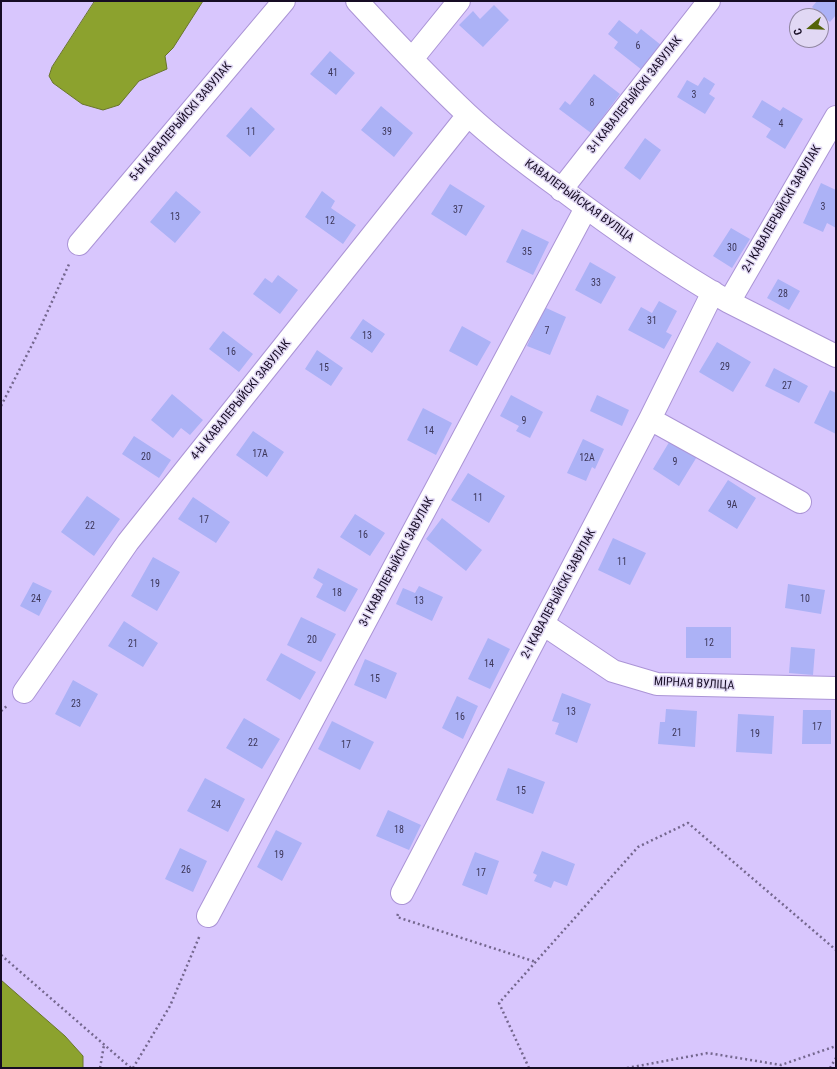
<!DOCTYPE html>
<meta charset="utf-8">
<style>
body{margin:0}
#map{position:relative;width:837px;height:1069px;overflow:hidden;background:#d8c6fd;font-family:"Roboto Condensed",sans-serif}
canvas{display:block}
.frame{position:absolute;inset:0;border:2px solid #160c24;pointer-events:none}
.north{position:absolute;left:789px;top:8px;width:40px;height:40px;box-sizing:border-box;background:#e1d8f4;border:1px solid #9086a1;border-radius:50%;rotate:251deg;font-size:11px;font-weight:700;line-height:16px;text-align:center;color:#160c24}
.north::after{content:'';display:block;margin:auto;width:14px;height:18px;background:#546409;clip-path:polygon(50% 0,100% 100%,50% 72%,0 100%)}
</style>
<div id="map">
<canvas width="837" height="1069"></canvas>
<div class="frame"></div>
<div class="north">С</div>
</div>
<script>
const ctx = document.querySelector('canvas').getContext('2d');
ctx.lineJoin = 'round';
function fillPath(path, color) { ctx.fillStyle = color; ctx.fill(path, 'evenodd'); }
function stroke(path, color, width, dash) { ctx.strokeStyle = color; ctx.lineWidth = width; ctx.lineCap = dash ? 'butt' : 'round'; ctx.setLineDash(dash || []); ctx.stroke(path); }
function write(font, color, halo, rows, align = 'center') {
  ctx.font = font + ' "Roboto Condensed",sans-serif'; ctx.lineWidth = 3; ctx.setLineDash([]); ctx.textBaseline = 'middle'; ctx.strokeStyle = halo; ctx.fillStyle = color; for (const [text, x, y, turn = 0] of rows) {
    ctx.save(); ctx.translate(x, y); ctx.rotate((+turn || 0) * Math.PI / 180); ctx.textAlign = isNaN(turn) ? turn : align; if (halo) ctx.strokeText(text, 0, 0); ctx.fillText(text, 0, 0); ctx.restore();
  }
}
const water = new Path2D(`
 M95 1H203L173 48 165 56 167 69 139 81 119 105 103 110 82 104 53 83 49 76 52 67Z
 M1 980 65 1036 83 1056V1068H1Z`);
const building = new Path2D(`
 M817 1H836V15L830 22 812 7Z
 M494 5 509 20 483 47 459 25 473 11 480 19Z
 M619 20 637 34 641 29 661 45 642 70 614 48 618 42 608 34Z
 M330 51 355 73 336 95 310 74Z
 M594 74 620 94 591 133 559 109 565 101 570 105Z
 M704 77 715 84 709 94 715 98 705 114 677 97 687 80 698 86Z
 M762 100 780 111 783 107 803 119 785 149 766 137 771 129 752 117Z
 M381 106 413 133 394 157 361 130Z
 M251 107 275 129 250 157 226 136Z
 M645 138 661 150 640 180 624 168Z
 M821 183 836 190V228L827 223 823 232 803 223Z
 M450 184 485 206 466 236 431 214Z
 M176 191 201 212 175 243 150 222Z
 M322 191 335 201 331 208 356 225 343 244 305 217Z
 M731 228 750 239 732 268 713 256Z
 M522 229 549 242 533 275 506 262Z
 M590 262 616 277 601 304 575 290Z
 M278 275 298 290 280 314 253 294 265 278 272 283Z
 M778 279 800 291 789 310 767 298Z
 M659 301 677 311 666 332 672 335 664 349 628 330 641 307 652 313Z
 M544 307 566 317 550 355 527 346Z
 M363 319 385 334 372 353 350 338Z
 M462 326 491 342 477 366 449 351Z
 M223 331 253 354 239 372 209 349Z
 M717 342 751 362 733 392 699 372Z
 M317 350 343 368 331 386 305 369Z
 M774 368 808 386 799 403 765 386Z
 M830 390 836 393V434L814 423Z
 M172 394 203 420 190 435 181 428 173 438 151 420Z
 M511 395 543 412 530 438 516 431 519 426 500 416Z
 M597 395 629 410 622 426 590 411Z
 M423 408 452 423 436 455 407 440Z
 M253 431 284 452 267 477 236 455Z
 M134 436 171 460 159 478 122 454Z
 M583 439 604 449 595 469 592 467 586 481 567 473Z
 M671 439 698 455 679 486 653 469Z
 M468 473 505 496 489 523 451 500Z
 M728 480 756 498 737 529 708 511Z
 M87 496 120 519 94 556 61 532Z
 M193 497 230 522 216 543 178 519Z
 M355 514 385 533 370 556 340 537Z
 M442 518 482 550 466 571 426 539Z
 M613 538 646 553 630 585 598 570Z
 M153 557 180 572 157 611 131 596Z
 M318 568 358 589 345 612 316 597 323 584 313 578Z
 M33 582 52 591 39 616 20 606Z
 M788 584 825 590 821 614 785 608Z
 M419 586 443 597 432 621 396 604 403 588 415 593Z
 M301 617 336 634 321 662 287 645Z
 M124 621 158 643 143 667 108 646Z
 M686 627H731V658H686Z
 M488 638 510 649 490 689 468 679Z
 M791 647 815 649 813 675 789 673Z
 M281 653 316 672 300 700 266 680Z
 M365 659 397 673 386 699 354 685Z
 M73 680 98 694 80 727 55 714Z
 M562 693 591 704 577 743 555 734 559 723 552 721Z
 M457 696 478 706 463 739 442 728Z
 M666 709 697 711 695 747 658 744 660 722H665Z
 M803 710H831V744H802Z
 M738 714 774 716 772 754 736 752Z
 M244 718 280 739 262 769 226 748Z
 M332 721 374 742 360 770 318 749Z
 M508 768 545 782 533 814 496 800Z
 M205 778 245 799 228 832 187 811Z
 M388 810 421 825 409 850 376 836Z
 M276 830 302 843 282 881 257 867Z
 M180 848 207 861 193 892 165 879Z
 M542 851 575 864 567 886 554 881 551 888 534 881 537 875 533 873Z
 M475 852 499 861 487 895 462 885Z`);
const path = new Path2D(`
 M1 406 35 339 70 262
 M1 711 8 705
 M398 914 397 917 536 962
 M1 955 131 1068
 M100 1068 104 1045
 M133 1068 170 1006 200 935
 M529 1068 499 1003 638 847 688 823 836 950
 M627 1068 708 1053 781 1065 836 1046
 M830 1068 836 1058`);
const minor = new Path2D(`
 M357 1C393 40 429 78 467 114 496 141 528 165 560 188 614 229 670 268 729 302L836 356
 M412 59 459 1
 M561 190 709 1
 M79 244 284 1
 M729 302 836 117
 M650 419 800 502
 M543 624 613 671 657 684 836 688
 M24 692 128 542 468 115
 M402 893 650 419 713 292
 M208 916 586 208`);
const numberNames = [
 ["6",638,46],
 ["41",333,73],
 ["3",694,95],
 ["8",592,103],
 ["4",781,124],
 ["11",251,132],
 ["39",387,132],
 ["3",823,207],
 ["37",458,210],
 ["13",175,217],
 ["12",330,221],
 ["30",732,248],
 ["35",527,252],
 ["33",596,283],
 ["28",783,294],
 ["31",652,321],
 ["7",547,331],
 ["13",367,336],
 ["16",231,352],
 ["29",725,367],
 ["15",324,368],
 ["27",787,386],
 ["9",524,421],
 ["14",429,431],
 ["17А",260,454],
 ["20",146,457],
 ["12А",587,458],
 ["9",675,462],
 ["11",478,498],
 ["9А",732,505],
 ["17",204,520],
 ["22",90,526],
 ["16",363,535],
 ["11",622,562],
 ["19",155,584],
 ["18",337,593],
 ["24",36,599],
 ["10",805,599],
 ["13",419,601],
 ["20",312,640],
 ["12",709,643],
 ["21",133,644],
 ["14",489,664],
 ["15",375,679],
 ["23",76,704],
 ["13",571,712],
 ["16",460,717],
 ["17",817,727],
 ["21",677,733],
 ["19",755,734],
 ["22",253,743],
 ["17",346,745],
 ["15",521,791],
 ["24",216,805],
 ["18",399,830],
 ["19",279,855],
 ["26",186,870],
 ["17",481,873]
];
const streetNames = [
 ["3-І КАВАЛЕРЫЙСКІ ЗАВУЛАК",635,95,-52],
 ["5-Ы КАВАЛЕРЫЙСКІ ЗАВУЛАК",181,122,-50],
 ["КАВАЛЕРЫЙСКАЯ ВУЛІЦА",579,201,36],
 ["2-І КАВАЛЕРЫЙСКІ ЗАВУЛАК",782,209,-60],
 ["4-Ы КАВАЛЕРЫЙСКІ ЗАВУЛАК",241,400,-51],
 ["3-І КАВАЛЕРЫЙСКІ ЗАВУЛАК",397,562,-62],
 ["2-І КАВАЛЕРЫЙСКІ ЗАВУЛАК",559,594,-62],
 ["МІРНАЯ ВУЛІЦА",694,684,3]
];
fillPath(water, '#8ca22e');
stroke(water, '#69752b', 1);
fillPath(building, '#acb2f6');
stroke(minor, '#ab94d6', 24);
stroke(path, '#74678e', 2.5, [2, 3]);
stroke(minor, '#fff', 22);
write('10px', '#3c3658', null, numberNames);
write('12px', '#160c24', '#e1d8f4', streetNames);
</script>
